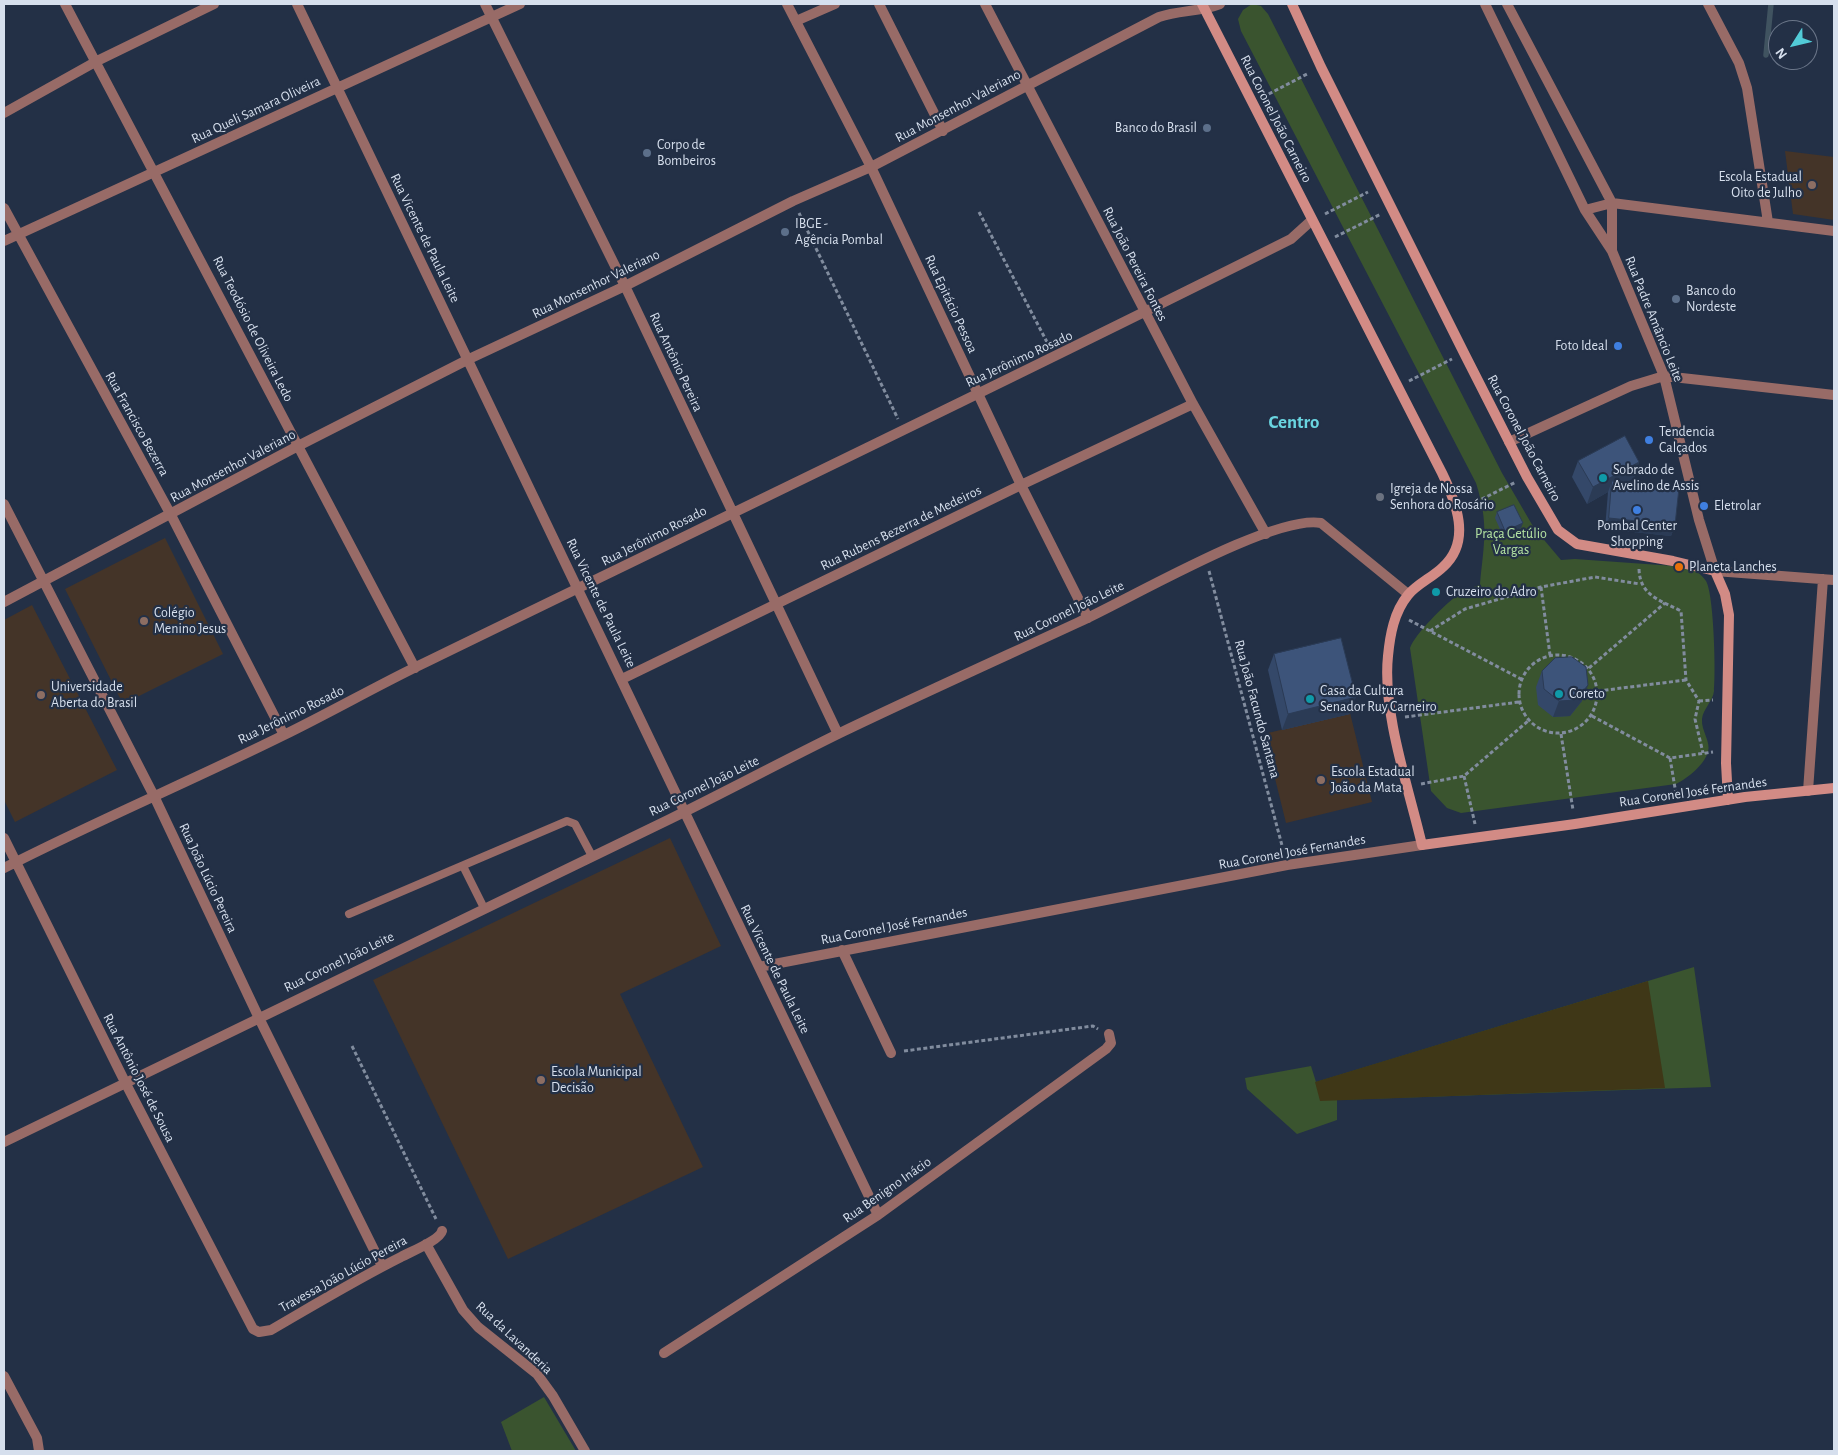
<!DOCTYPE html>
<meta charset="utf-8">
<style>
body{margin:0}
#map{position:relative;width:1838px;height:1455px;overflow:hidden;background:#233046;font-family:"Alegreya Sans",sans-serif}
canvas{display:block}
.frame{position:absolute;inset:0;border:5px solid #d6dfed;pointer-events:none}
.north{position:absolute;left:1768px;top:20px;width:50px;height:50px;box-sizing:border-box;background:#233046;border:1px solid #6b7689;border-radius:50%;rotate:234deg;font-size:14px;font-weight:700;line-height:20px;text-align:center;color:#d6dfed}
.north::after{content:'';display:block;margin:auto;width:18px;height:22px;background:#52cbd7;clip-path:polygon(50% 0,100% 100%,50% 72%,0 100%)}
</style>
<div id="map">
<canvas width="1838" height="1455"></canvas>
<div class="frame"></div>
<div class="north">N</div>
</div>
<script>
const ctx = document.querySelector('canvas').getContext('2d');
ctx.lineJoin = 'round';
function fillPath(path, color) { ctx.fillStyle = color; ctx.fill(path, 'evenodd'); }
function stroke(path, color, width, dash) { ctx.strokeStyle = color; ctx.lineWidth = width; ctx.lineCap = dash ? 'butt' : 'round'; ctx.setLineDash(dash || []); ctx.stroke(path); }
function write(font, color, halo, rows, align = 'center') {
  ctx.font = font + ' "Alegreya Sans",sans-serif'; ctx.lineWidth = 4.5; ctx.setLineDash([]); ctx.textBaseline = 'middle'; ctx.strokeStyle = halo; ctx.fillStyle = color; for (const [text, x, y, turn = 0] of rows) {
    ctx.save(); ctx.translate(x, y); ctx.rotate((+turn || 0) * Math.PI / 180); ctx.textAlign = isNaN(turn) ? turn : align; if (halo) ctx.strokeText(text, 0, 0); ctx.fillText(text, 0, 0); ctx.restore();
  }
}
const education = new Path2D(`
 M1785 151 1834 157V220L1793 214Z
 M165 538 223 654 123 704 65 589Z
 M32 605 117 770 15 822 4 800V620Z
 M1350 713 1372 802 1286 823 1264 734Z
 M670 838 721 946 620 994 703 1167 508 1259 373 980Z`);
const green = new Path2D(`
 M1252 4 1261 6 1268 14 1502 473 1534 528 1561 560 1575 559 1688 567C1695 570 1701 574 1706 581 1714 595 1716 672 1714 691 1713 701 1703 709 1702 719 1701 731 1711 741 1708 752 1704 765 1688 778 1676 784L1461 813 1447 808 1431 791 1410 648C1415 634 1445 604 1458 595 1464 590 1473 588 1480 584 1484 543 1489 524 1476 483L1241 31 1238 19 1243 10Z
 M1694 967 1711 1087 1337 1100V1120L1297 1134 1247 1089 1245 1078 1311 1066 1316 1082Z
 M544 1397 576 1451H512L501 1422Z`);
const sand = new Path2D(`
 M1648 981 1665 1088 1320 1101 1315 1082Z`);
const stream = new Path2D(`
 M1766 55 1771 4`);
const path = new Path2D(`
 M1263 97 1309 73
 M979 212 1048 344
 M799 213 898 419
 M1325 214 1368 192
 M1335 237 1381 214
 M1409 381 1452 359
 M1470 505 1516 482
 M1639 569C1640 596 1660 600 1681 611L1686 680 1699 701 1695 719 1703 753
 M1209 571 1284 853
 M1541 587 1550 655
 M1409 620 1521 679
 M1430 631 1465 609 1541 587 1595 577 1640 584
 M1519 694a39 39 0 1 1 78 0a39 39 0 1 1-78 0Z
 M1589 668 1665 603
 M1598 691 1686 680
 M1699 701 1713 700
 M1592 716 1670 758 1713 752
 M1405 717 1519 702
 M1561 734 1573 810
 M1670 758 1676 794
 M1464 776 1475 824
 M1421 784 1464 776 1528 721
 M352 1046 436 1219
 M904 1051 1093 1026 1098 1029`);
const lane = new Path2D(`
 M463 866 484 908
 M349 914 567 821 575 824 592 856`);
const street = new Path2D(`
 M65 4 415 668
 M297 4 878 1215
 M485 4 625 286 838 734
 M787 4 871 167 1021 485 1088 618
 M879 4 943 131
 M985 4 1193 404 1266 534
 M1485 4 1585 210 1612 251 1664 376 1699 520 1715 571 1834 580
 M1507 4 1612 203V250
 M1708 4 1739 63 1747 88 1768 222
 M796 21 835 4
 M4 113 97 61 214 4
 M4 208 171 515 284 735
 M1585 210 1612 203 1834 231
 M4 241 520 4
 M1509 442 1631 386 1664 376 1834 395
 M4 504 154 796 258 1016 382 1266
 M4 602 298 446 469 359 625 286 793 201 871 167 1159 17C1179 10 1200 12 1220 4
 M622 679 1021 485 1193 404
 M1808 791 1823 579
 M4 838 125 1082 253 1329 259 1332 271 1330C314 1305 357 1279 401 1257 410 1252 440 1240 442 1231
 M4 868C96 821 191 781 284 735 329 713 373 688 418 666 709 524 1002 384 1291 239L1312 220
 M842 950 891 1053
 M759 967 1287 865 1422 845
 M4 1142C225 1033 447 926 670 819 727 791 783 761 840 733 919 695 999 659 1079 622 1128 600 1274 514 1321 523L1408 594
 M426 1244 463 1310 478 1327 537 1374 553 1396 585 1451
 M664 1353 878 1215 1106 1049 1111 1043 1109 1034
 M4 1376 37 1438 39 1451`);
const secondary = new Path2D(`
 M1202 4 1442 473C1456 502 1472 541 1443 567 1433 577 1417 584 1408 595 1394 612 1390 635 1388 656 1382 712 1409 789 1422 845L1575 824 1745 797 1834 788
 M1292 4 1321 67 1464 353 1527 477 1558 530 1577 544 1673 561 1715 571 1725 594 1729 615 1726 763 1728 800`);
const wall = new Path2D(`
 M1578 461 1639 462 1634 478 1626 482 1675 525 1671 536 1605 529 1608 492 1587 504 1572 477Z
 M1497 512 1521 528 1503 536 1495 518Z
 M1274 654 1350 714 1282 730 1268 670Z
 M1542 671 1582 701 1570 716 1553 717 1538 705 1536 687Z`);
const shadedWall = new Path2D(`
 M1639 462 1634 478 1611 490 1612 481 1608 492 1587 504 1593 487Z
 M1609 518 1675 525 1671 536 1605 529Z
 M1523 523 1521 528 1503 536 1505 531Z
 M1588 685 1582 701 1570 716 1553 717 1559 701Z
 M1356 697 1350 714 1282 730 1288 714Z`);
const building = new Path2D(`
 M1625 436 1639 462 1593 487 1578 461Z
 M1612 481 1679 488 1675 525 1609 518Z
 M1514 505 1523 523 1505 531 1497 512Z
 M1341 638 1356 697 1288 714 1274 654Z
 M1572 657 1586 667 1588 685 1576 700 1559 701 1544 689 1542 671 1555 658Z`);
const markers = [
 [1207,128,5,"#5c6f8a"],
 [647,153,5,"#5c6f8a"],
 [1812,185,5,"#8d6e63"],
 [785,232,5,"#5c6f8a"],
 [1676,299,5,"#5c6f8a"],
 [1618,346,5,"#3f7fe0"],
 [1649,440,5,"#3f7fe0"],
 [1603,478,5,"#0f9aa8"],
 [1380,497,5,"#6b7280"],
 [1704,506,5,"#3f7fe0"],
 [1637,510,5,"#3f7fe0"],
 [1679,567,5,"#e8710a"],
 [1436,592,5,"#0f9aa8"],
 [144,621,5,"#8d6e63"],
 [1559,694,5,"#0f9aa8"],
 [41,695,5,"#8d6e63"],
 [1310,699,5,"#0f9aa8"],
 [1321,780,5,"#8d6e63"],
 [541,1080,5,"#8d6e63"]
];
const streetNames = [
 ["Rua Monsenhor Valeriano",958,106,-28],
 ["Rua Queli Samara Oliveira",256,110,-25],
 ["Rua Coronel João Carneiro",1276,119,63],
 ["Rua Vicente de Paula Leite",425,238,64],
 ["Rua João Pereira Fontes",1135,264,63],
 ["Rua Monsenhor Valeriano",596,284,-26],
 ["Rua Epitácio Pessoa",951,304,65],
 ["Rua Padre Amâncio Leite",1654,319,68],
 ["Rua Teodósio de Oliveira Ledo",253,329,63],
 ["Rua Jerônimo Rosado",1019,359,-25],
 ["Rua Antônio Pereira",676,362,65],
 ["Rua Francisco Bezerra",137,424,61],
 ["Rua Coronel João Carneiro",1524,438,62],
 ["Rua Monsenhor Valeriano",233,466,-28],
 ["Rua Rubens Bezerra de Medeiros",901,528,-26],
 ["Rua Jerônimo Rosado",654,536,-27],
 ["Rua Vicente de Paula Leite",601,603,64],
 ["Rua Coronel João Leite",1069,611,-26],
 ["Rua João Facundo Santana",1257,709,75],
 ["Rua Jerônimo Rosado",291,715,-26],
 ["Rua Coronel João Leite",704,786,-26],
 ["Rua Coronel José Fernandes",1693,792,-8],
 ["Rua Coronel José Fernandes",1292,852,-10],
 ["Rua João Lúcio Pereira",208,878,65],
 ["Rua Coronel José Fernandes",894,926,-11],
 ["Rua Coronel João Leite",339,962,-26],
 ["Rua Vicente de Paula Leite",775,969,64],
 ["Rua Antônio José de Sousa",139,1078,63],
 ["Rua Benigno Inácio",887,1190,-35],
 ["Travessa João Lúcio Pereira",343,1274,-29],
 ["Rua da Lavanderia",514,1338,43]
];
const poiNames = [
 ["Banco do Brasil",1197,128,"right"],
 ["Corpo de",657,145],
 ["Bombeiros",657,161],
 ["Escola Estadual",1802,177,"right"],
 ["Oito de Julho",1802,193,"right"],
 ["IBGE -",795,224],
 ["Agência Pombal",795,240],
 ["Banco do",1686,291],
 ["Nordeste",1686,307],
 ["Foto Ideal",1608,346,"right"],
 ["Tendencia",1659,432],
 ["Calçados",1659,448],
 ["Sobrado de",1613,470],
 ["Avelino de Assis",1613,486],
 ["Igreja de Nossa",1390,489],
 ["Senhora do Rosário",1390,505],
 ["Eletrolar",1714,506],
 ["Pombal Center",1637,526,"center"],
 ["Shopping",1637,542,"center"],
 ["Planeta Lanches",1689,567],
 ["Cruzeiro do Adro",1446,592],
 ["Colégio",154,613],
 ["Menino Jesus",154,629],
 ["Universidade",51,687],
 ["Aberta do Brasil",51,703],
 ["Casa da Cultura",1320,691],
 ["Senador Ruy Carneiro",1320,707],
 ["Coreto",1569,694],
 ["Escola Estadual",1331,772],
 ["João da Mata",1331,788],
 ["Escola Municipal",551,1072],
 ["Decisão",551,1088]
];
const parkNames = [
 ["Praça Getúlio",1511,534],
 ["Vargas",1511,550]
];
const districtNames = [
 ["Centro",1294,422]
];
fillPath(education, '#443428');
fillPath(green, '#3a542f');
fillPath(sand, '#3f3717');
stroke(stream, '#405360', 5.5);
stroke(path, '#818c9e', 3, [4, 2.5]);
stroke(lane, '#986b67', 8);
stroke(street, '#986b67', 10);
stroke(secondary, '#d28b85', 10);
fillPath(wall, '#344869');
fillPath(shadedWall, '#2b3b55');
fillPath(building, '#3d547a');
stroke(building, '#2b3b55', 1);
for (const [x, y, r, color] of markers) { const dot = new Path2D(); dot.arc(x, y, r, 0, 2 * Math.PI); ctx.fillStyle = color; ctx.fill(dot); stroke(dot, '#233046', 2); }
write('14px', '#d6dfed', '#233046', streetNames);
write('14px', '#d6dfed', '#233046', poiNames, 'left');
write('14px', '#b5e4a3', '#233046', parkNames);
write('bold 19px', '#6ad5e0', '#233046', districtNames);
</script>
